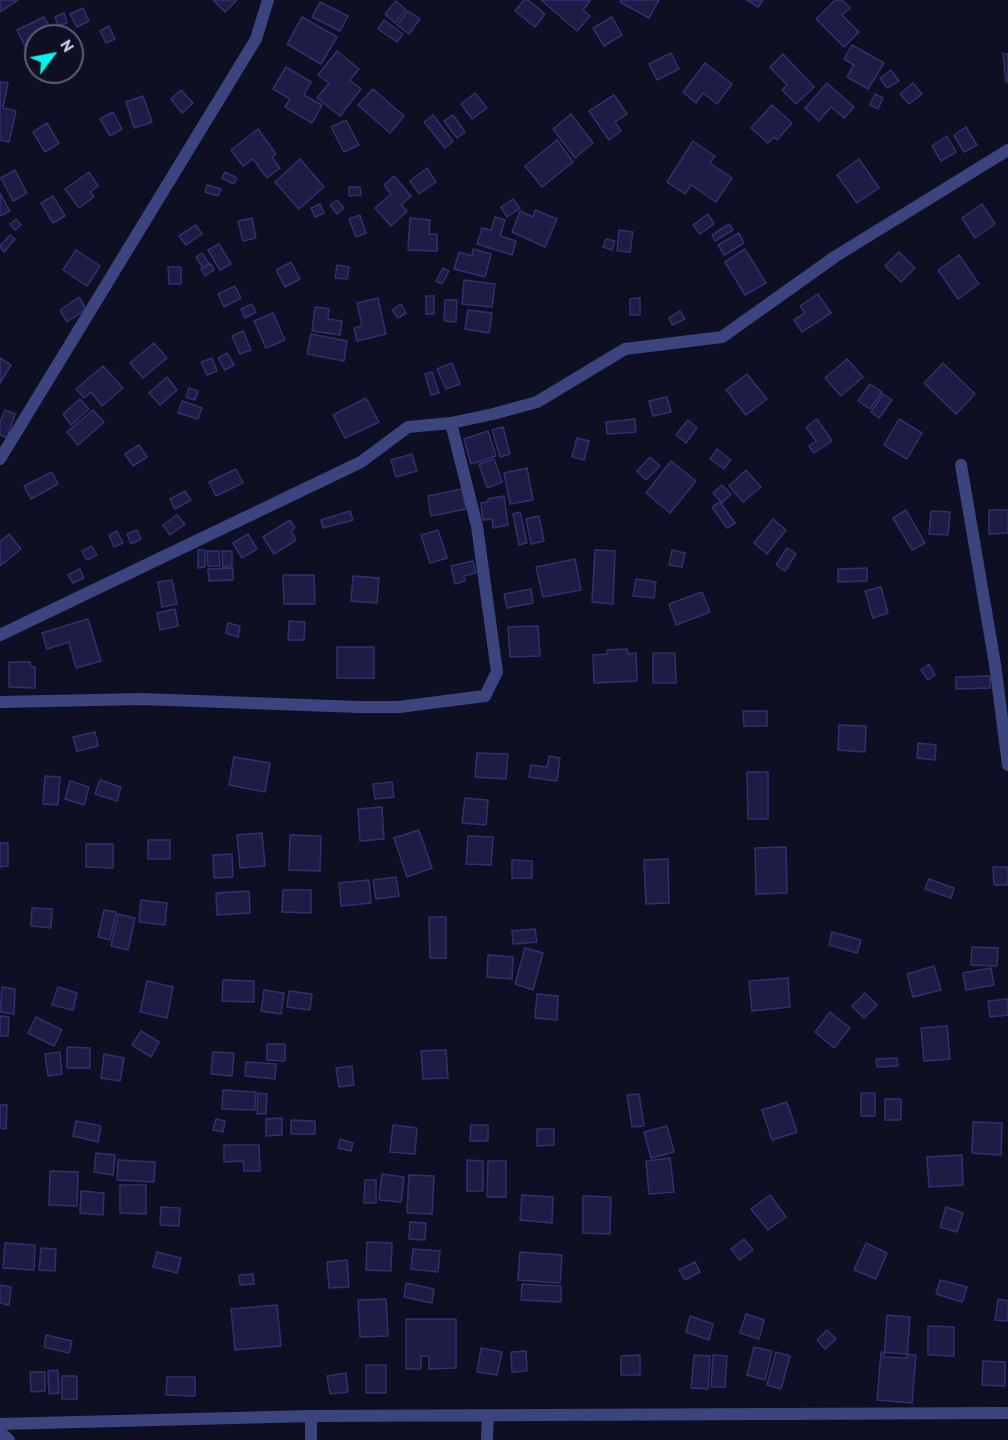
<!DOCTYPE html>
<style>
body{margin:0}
#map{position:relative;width:1008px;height:1440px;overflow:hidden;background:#0f0f23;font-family:"PT Sans",sans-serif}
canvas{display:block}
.north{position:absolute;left:24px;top:24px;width:60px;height:60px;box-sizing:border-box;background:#0f0f23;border:2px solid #5d5e7a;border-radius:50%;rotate:58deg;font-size:16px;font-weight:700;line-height:24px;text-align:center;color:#d3d5fd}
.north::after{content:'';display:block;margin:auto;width:21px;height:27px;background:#0af3e6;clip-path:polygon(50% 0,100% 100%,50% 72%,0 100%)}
</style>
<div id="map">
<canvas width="1008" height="1440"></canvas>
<div class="north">N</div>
</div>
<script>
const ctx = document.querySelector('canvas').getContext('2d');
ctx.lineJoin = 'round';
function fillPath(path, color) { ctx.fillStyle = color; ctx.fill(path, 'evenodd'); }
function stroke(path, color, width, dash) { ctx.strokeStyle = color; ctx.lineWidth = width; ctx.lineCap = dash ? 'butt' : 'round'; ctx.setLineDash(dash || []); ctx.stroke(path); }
const building = new Path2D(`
 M0 0H18L0 12Z
 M213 0H237L225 12Z
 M524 0H528L545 14 535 27 515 11Z
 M541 0H588L590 1 583 10 590 16 577 31Z
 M621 0H659L649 18 620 2Z
 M747 0H763L758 7Z
 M835 0H842L850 8 842 15 859 32 844 47 816 19Z
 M396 1 406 10 395 23 385 14Z
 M320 2 348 16 340 31 312 17Z
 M83 8 89 21 77 27 70 14Z
 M408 11 420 19 409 34 397 25Z
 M64 13 67 23 58 26 55 17Z
 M44 17 54 36H36V45L27 50 17 30Z
 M302 17 337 37 321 64 287 44Z
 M612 17 622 35 604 46 593 28Z
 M384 20 403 34 397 42 378 29Z
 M109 26 115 39 106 43 100 31Z
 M852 45 884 63 868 89 847 77 854 65 844 59Z
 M337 51 359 69 350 80 361 89 340 116 317 98 329 83 318 75Z
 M671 53 679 69 657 80 649 64Z
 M783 54 814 87 796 104 782 90 787 85 770 67Z
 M1003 54H1008V82H1006Z
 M705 63 732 84 717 104 703 93 696 103 683 92Z
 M286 67 311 82 304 95 322 105 312 123 285 107 290 99 273 89Z
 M891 70 899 81 887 88 880 78Z
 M0 82 8 83 3 108 16 111 9 142 0 140Z
 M827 83 854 107 844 118 831 107 819 121 805 108Z
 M913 83 922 94 909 104 900 94Z
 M373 89 404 116 390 133 358 105Z
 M181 90 193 103 182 113 171 99Z
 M475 93 487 108 472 119 461 104Z
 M875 94 883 98 878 109 870 105Z
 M614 95 627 114 615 122 621 131 609 140 589 111Z
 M143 96 152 122 134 128 126 102Z
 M772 105 792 123 777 140 774 137 768 143 751 128Z
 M113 112 122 129 110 136 100 119Z
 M571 114 593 143 575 158 553 129Z
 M433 115 453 141 445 148 424 122Z
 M453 115 465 132 457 138 444 121Z
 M346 120 359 145 344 152 331 127Z
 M47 123 59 143 45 152 33 132Z
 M966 127 977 145 964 152 954 135Z
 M258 129 276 154 272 157 280 168 267 178 253 159 243 166 231 150Z
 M947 136 956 152 941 161 932 146Z
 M557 140 573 162 542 187 525 166Z
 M693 141 715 156 710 163 732 178 716 202 691 185 685 194 667 182Z
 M300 159 324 187 299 209 275 182Z
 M859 159 879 188 857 203 837 175Z
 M427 168 436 182 419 194 410 181Z
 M15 170 27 193 13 201 1 178Z
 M89 172 98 186 90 192 94 197 79 208 65 189Z
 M225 172 237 178 234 184 222 178Z
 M394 176 411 196 401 205 407 211 391 226 375 208 391 194 384 185Z
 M207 185 221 189 218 196 205 192Z
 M349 187H360L361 195 349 196Z
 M0 193 10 211 0 216Z
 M53 196 65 216 53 223 41 203Z
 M513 199 520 208 507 217 501 207Z
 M337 200 344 208 337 214 330 205Z
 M320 204 324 213 315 217 311 208Z
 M982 204 995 224 975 238 962 218Z
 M535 210 557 219 545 247 512 232 520 211 533 217Z
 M708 214 714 224 700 234 693 225Z
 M360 215 366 233 356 237 349 219Z
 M495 217 505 220 500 236 516 241 512 255 477 244 482 228 491 230Z
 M252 218 256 238 243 241 238 221Z
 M410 218 430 220 429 234H437V251L408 250Z
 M16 219 21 225 15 230 10 224Z
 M729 224 733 230 715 241 712 235Z
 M196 225 202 234 186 245 179 236Z
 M619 230 633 232 630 252 617 251Z
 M739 233 744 243 724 255 718 245Z
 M10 235 15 239 4 252 0 246Z
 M606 239 615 241 612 250 603 247Z
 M219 244 231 264 220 270 208 250Z
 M473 249 491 254 485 277 454 269 459 252 472 256Z
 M745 249 766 283 745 295 725 262Z
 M76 250 100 266 87 286 63 270Z
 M899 252 915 268 901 282 885 266Z
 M202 253 209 264 203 268 196 257Z
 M959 255 979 284 958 299 938 270Z
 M291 262 300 279 285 287 276 270Z
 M211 264 214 270 205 276 201 269Z
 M337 265 349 267 347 279 335 278Z
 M168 267H181V284H169Z
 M443 268 449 271 442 284 436 281Z
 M464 280 495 284 492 307 462 304Z
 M235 286 241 298 224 307 218 294Z
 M818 294 831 313 802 332 794 320 805 313 800 306Z
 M426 296H434V314H426Z
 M79 297 86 309 67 322 60 310Z
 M378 298 386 334 357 341 354 328 362 326 357 303Z
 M640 298V315H630V299Z
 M445 300H457L456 322 444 321Z
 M252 304 256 312 245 318 241 309Z
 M401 304 406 313 398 318 392 310Z
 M315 307 329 309 328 319 342 321 340 335 312 331Z
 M468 310 492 313 489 333 465 329Z
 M680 311 685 319 672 325 669 318Z
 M273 313 285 340 266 348 254 321Z
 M243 331 251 350 240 354 232 336Z
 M311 334 347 341 344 361 307 354Z
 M154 343 167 358 143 378 130 363Z
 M227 353 234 365 225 370 218 358Z
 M0 358 11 365 0 383Z
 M212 358 217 371 207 375 201 362Z
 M847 359 863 377 841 396 825 378Z
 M452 363 460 384 446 389 437 369Z
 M943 363 975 394 956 414 924 383Z
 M103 366 123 388 102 406 91 392 84 398 76 389Z
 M432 372 439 393 431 395 425 374Z
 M747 374 767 399 746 415 726 390Z
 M167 377 177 390 160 405 149 393Z
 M870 384 882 392 870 409 858 401Z
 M189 388 198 391 195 400 186 397Z
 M883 394 892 400 879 418 871 412Z
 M667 397 671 412 653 416 649 401Z
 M366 398 379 422 345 438 333 415Z
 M80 399 89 409 71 425 63 414Z
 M182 401 202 408 198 419 178 413Z
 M5 410 15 414 7 438 0 435V423Z
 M93 410 104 422 78 445 67 432Z
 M635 419 636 432 607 434 606 422Z
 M817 419 832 441 814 453 809 446 816 441 806 427Z
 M899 419 922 433 907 459 884 445Z
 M688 420 697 428 686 443 676 435Z
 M503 427 510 454 500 457 492 430Z
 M488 431 496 456 471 464 464 439Z
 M577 438 589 441 584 460 572 457Z
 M139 445 147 457 133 466 125 454Z
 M717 449 731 460 724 469 710 459Z
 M412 454 417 471 396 477 391 460Z
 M650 457 660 466 646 480 637 471Z
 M494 459 502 482 487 488 479 464Z
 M671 461 696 481 670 513 646 493Z
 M527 468 533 500 510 504 504 473Z
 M236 469 243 483 216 496 209 482Z
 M746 470 761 487 743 502 729 486Z
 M52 472 58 484 31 499 24 486Z
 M722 485 731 494 722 503 713 493Z
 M462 489 466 509 431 516 428 496Z
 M185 491 191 500 175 509 170 499Z
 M504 496 508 525 493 528 492 519 483 520 481 503 488 502V499Z
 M720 502 735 523 727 528 712 507Z
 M906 510 925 543 912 550 893 518Z
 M989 510H1008V533L989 534Z
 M350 511 353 520 323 528 321 520Z
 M931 511 950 512 948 535 929 534Z
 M520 512 527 543 519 545 513 514Z
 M177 515 185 524 170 535 163 525Z
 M539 516 544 541 531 544 526 519Z
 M773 519 786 530 767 554 754 543Z
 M290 520 295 528 291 531 296 540 274 554 263 537Z
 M137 530 141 539 131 544 127 534Z
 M438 530 447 558 430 563 421 535Z
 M117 531 123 543 114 547 109 535Z
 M9 534 21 549 0 566V542Z
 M248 534 257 549 242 558 233 543Z
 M92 546 97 555 87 560 82 551Z
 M787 548 796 554 785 571 776 565Z
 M198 550H205V567L198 568Z
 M595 550 615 551 613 604 592 602Z
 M672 550 685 553 682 567 669 565Z
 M207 551H219L220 566H208Z
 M222 551H232V566L223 567Z
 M575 559 581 590 543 597 536 567Z
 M473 561 476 573 464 576 465 581 455 584 451 566Z
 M233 568V580L209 581 208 569Z
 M867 568V581L838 582V569Z
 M80 569 84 578 73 583 68 575Z
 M283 575H314L315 604H284Z
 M353 576 379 578 377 603 351 601Z
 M636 579 656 582 654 598 633 596Z
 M172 580 177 604 162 607 158 582Z
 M881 587 888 613 873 618 865 591Z
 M531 589 533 603 507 608 504 594Z
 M702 592 710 612 676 625 669 604Z
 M175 609 178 626 160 630 157 613Z
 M88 619 101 661 76 668 69 642 47 649 42 633Z
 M289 621 305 622 304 640H288Z
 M228 623 240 626 238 637 226 633Z
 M538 626 540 656 510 657 508 627Z
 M337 647H374V678H337Z
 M627 649 628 654 636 653 637 681 594 683 593 655 607 654V650Z
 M653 653H675L676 683H653Z
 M9 662H30L31 667H35V688L9 687Z
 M929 664 935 675 928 680 921 670Z
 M990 676V688L956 689V677Z
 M743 711H767V726H744Z
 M839 725 866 726 865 752 838 750Z
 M95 732 98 746 77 751 73 737Z
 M918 743 936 745 935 760 917 758Z
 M477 753 508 754 506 779 475 777Z
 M549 756 560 758 557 781 529 777 531 765 547 767Z
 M234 757 270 763 265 792 229 785Z
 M747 772H768V819H748Z
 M45 776 60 777 58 805 43 804Z
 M100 780 121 787 117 801 95 794Z
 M70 781 89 787 84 805 65 799Z
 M392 782 394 797 375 799 373 784Z
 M465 798 488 800 486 825 462 823Z
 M382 807 384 839 360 841 358 809Z
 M419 830 432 868 407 877 394 838Z
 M262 833 265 866 240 868 237 835Z
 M290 835 321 836 320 871 289 870Z
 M468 836 493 837 491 865 466 864Z
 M148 840H170V859H148Z
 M0 843H8V866L0 867Z
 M86 844H113V868L86 867Z
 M786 847 787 893 756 894 755 848Z
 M232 854 233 877 214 878 213 855Z
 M668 859 669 903 646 904 644 860Z
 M512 860 532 861V878H512Z
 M993 867H1008V885H994Z
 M396 877 399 896 376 899 373 880Z
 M929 879 954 888 951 898 925 889Z
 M369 880 371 903 341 906 339 883Z
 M283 890H311V913L282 912Z
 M249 891 250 913 217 915 216 893Z
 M141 900 167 903 165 925 139 922Z
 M32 908 52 909 51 928 31 926Z
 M104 910 116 912 110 940 98 937Z
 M118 914 135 918 128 950 111 946Z
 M429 917H446V958H430Z
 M535 929 537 942 513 944 512 931Z
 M832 932 861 940 857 953 829 945Z
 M972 947 998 948 997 966 971 965Z
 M525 948 543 953 533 990 515 984Z
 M488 955 513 957 512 979 487 977Z
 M934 966 941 990 913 997 907 974Z
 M991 968 994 985 966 990 963 973Z
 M788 978 790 1007 752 1011 749 981Z
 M223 980 254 981V1002L222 1001Z
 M147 981 173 987 167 1018 140 1012Z
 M2 987 15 989 14 1014 0 1012Z
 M58 987 77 993 73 1010 52 1005Z
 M264 990 284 993 281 1014 261 1011Z
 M289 991 312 994 310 1010 287 1007Z
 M865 993 877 1005 864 1018 852 1006Z
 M537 994 558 996 557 1020 535 1018Z
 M1008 999V1015L990 1017 988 1001Z
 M830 1012 850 1028 834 1048 815 1032Z
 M0 1016 9 1017 8 1036H0Z
 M36 1017 62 1030 54 1046 28 1033Z
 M947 1026 950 1059 924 1061 921 1028Z
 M141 1031 159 1042 151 1057 132 1045Z
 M267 1044H285V1061L267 1060Z
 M67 1047 90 1048V1068H67Z
 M446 1050 448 1078 423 1079 421 1051Z
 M60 1052 62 1074 48 1076 45 1054Z
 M213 1052 234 1053 232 1076 211 1074Z
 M104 1054 124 1058 120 1081 101 1078Z
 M897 1058 898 1066 877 1067 876 1059Z
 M246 1062 276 1064 275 1079 245 1076Z
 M352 1066 354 1085 339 1087 336 1068Z
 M223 1090 256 1092 255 1110 222 1109Z
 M258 1093 267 1094 266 1114H257Z
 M861 1093H875V1116H861Z
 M639 1094 644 1126 632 1127 627 1095Z
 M885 1099H901V1120H885Z
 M787 1102 797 1132 772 1140 762 1110Z
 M0 1105H7L6 1129 0 1128Z
 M282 1118V1135L266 1136V1119Z
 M216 1119 225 1121 223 1132 213 1130Z
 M291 1120 315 1121V1134H291Z
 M76 1121 101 1126 98 1142 73 1136Z
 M973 1122 1002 1123 1001 1155 972 1153Z
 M393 1125 417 1128 415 1154 390 1152Z
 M471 1125H488V1141H470Z
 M667 1126 674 1152 651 1158 644 1132Z
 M537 1129H554V1145L537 1146Z
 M340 1139 353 1143 351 1151 338 1148Z
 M224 1145H259L260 1171H244L243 1161 224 1162Z
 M96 1153 115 1155 113 1175 94 1172Z
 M962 1155 963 1185 929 1187 927 1157Z
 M670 1158 674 1192 649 1194 646 1161Z
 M118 1160 155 1162 154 1182 117 1180Z
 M467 1160 483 1161V1191H467Z
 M488 1161H506V1197H487Z
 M50 1171 78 1172 77 1206 49 1205Z
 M382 1174 404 1177 401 1202 379 1200Z
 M409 1175 434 1176 432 1214 407 1213Z
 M365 1180H376V1203H364Z
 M120 1185H146V1214L120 1213Z
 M81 1191 104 1193 103 1215 80 1213Z
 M522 1195 553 1197 552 1223 520 1220Z
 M770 1195 786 1217 768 1230 751 1209Z
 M583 1196 611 1197 610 1234 583 1233Z
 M161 1207 180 1208 179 1226 160 1225Z
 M946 1207 963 1213 957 1232 940 1227Z
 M410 1222 426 1223 425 1240 409 1239Z
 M744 1239 753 1250 740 1260 731 1249Z
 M367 1242 392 1243 391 1271 366 1270Z
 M5 1243 35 1245 34 1270 3 1268Z
 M866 1243 887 1253 876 1279 854 1270Z
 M41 1248 56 1249 55 1271 39 1270Z
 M413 1249 440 1251 438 1272 411 1269Z
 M157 1252 181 1258 177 1273 153 1267Z
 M520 1252 562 1255 560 1283 518 1280Z
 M347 1260 349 1287 329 1288 327 1262Z
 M695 1262 700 1272 685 1280 679 1270Z
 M253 1274 254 1284 240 1285 239 1275Z
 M940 1280 967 1287 962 1302 936 1294Z
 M406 1283 434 1289 432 1303 404 1297Z
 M522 1284 561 1286V1302L521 1300Z
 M0 1285 11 1287 9 1305 0 1303Z
 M386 1299 388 1336 360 1337 358 1300Z
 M998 1299 1008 1301V1321L995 1320Z
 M277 1305 281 1346 235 1350 231 1309Z
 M746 1314 764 1320 759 1339 740 1333Z
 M887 1315 910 1317 907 1358 884 1357Z
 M690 1316 713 1324 709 1340 686 1332Z
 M406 1319H456V1368L429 1369V1356H421V1369H406Z
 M928 1326 954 1327V1356L928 1355Z
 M827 1330 836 1339 825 1349 817 1340Z
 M46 1335 72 1341 69 1353 44 1347Z
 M754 1347 772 1351 765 1380 747 1375Z
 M481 1348 502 1352 497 1375 477 1372Z
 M526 1351 527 1371 512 1372 511 1352Z
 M776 1352 790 1356 781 1389 767 1385Z
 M881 1352 916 1355 912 1403 877 1400Z
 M640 1355V1375H621V1356Z
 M694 1355 710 1356 708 1389 691 1388Z
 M713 1355 727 1356 725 1387H711Z
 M983 1361 1005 1362V1386L982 1385Z
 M366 1365H386V1393H366Z
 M58 1370 59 1393 49 1394 48 1371Z
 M30 1372H45V1391L31 1392Z
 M346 1373 348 1392 330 1394 327 1376Z
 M62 1376H77V1399H62Z
 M167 1377H195V1396L166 1395Z`);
const service = new Path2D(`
 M451 423 477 526 497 672 485 696
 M0 635 361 462 408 427 451 423 493 414 537 402 625 349 722 337 836 256 1008 150`);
const minor = new Path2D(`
 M0 459 256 39 268 0
 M961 465 995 664 1008 765
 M0 702 142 699 359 707H399L485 696
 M0 1424 311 1416 1008 1413
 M0 1432 9 1440
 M311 1440V1416
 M487 1440 488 1416`);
fillPath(building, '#1e1c44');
stroke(building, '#322f6f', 1.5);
stroke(service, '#3c4480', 12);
stroke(minor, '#3c4480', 12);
</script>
